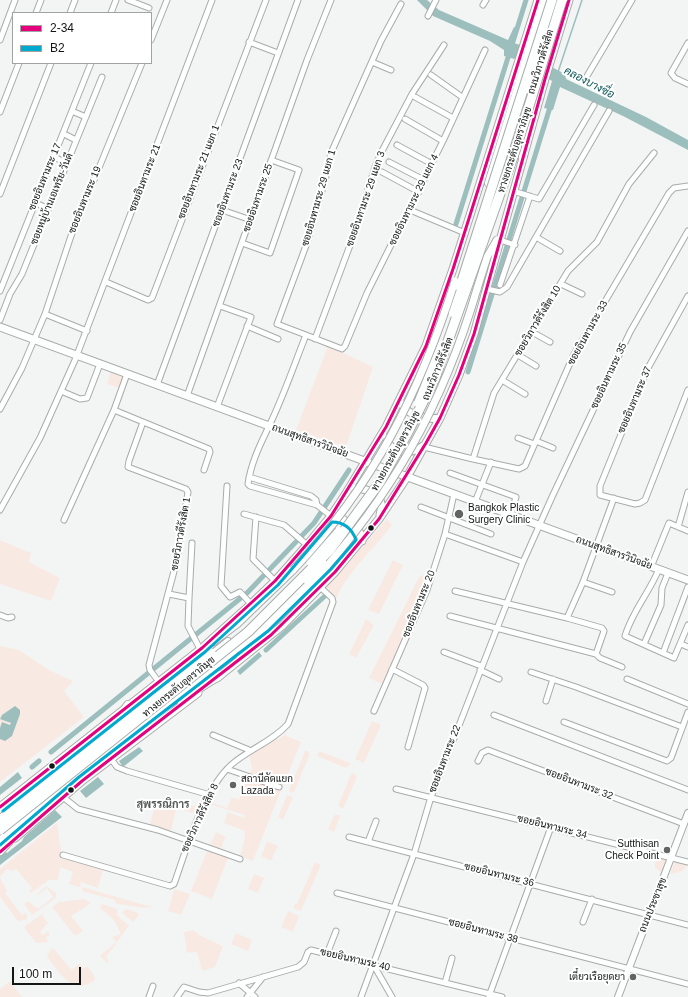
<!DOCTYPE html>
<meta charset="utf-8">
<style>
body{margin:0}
#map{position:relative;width:688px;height:997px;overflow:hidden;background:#f3f5f5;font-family:Helvetica,sans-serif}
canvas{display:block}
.legend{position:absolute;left:12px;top:12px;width:140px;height:52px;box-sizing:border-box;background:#fff;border:1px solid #a1a2a2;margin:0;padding:5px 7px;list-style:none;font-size:12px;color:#141616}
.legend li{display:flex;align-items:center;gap:8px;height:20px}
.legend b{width:20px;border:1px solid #a1a2a2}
.scale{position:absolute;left:12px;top:967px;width:69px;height:18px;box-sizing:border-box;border:2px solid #141616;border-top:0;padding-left:5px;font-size:12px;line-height:14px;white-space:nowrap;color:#141616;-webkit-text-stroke:3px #fff;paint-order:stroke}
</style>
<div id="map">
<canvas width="688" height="997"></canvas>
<ul class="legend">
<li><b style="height:5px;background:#e5007d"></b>2-34</li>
<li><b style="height:5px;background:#00a9ce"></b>B2</li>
</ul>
<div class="scale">100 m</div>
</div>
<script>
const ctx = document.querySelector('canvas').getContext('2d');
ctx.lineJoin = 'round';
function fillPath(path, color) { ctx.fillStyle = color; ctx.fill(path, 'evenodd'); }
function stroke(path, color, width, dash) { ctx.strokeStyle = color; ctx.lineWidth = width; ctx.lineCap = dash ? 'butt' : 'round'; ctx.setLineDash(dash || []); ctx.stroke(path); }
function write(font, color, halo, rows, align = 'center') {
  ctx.font = font + ' Helvetica,Sarabun,sans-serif'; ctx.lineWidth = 4; ctx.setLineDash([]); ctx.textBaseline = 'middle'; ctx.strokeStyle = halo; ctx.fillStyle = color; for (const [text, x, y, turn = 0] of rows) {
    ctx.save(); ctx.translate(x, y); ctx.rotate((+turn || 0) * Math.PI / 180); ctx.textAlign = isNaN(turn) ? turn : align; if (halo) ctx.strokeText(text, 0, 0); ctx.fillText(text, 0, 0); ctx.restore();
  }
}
const green = new Path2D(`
 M328 346 373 367 346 447 296 430Z
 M111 371 125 376 120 388 107 384Z
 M387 519 392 525C377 546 343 577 337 598L326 587Z
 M0 540 31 553 29 562 60 578 51 601 0 584Z
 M393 560 403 565 379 614 368 610Z
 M423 575 429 577 425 591 382 684 369 678 419 577Z
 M366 619 374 625 356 658 349 654Z
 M0 646 19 650 49 670 73 681 64 691 84 717 0 782Z
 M372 721 381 725 364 763 355 759Z
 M287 734V736L301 742 283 787 248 776 252 769 249 754Z
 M305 751H308L310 754 294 792 291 793 289 790Z
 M319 751 350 763V765L346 768 317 756Z
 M354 773 357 777 343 809 338 806 351 774Z
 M247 779 281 790 253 861 240 856 244 841 245 831 224 823 228 812 244 818 245 815 209 804 210 802 227 808 232 797 239 800Z
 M287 795 293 797 283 820 278 817Z
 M157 800 167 802 165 808 176 810 171 831 152 826 150 823Z
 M184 803 200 808 197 814 182 810Z
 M334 815H339L340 817 334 832 328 829Z
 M57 823 62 856 103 869 98 888 81 882 80 887 69 884 73 872 60 867 58 880H49L31 893 29 891 32 888 16 869 12 871 7 869 0 877 7 891 5 893 22 915 25 913 27 915V919L20 921 17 920 0 897V869Z
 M216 832 226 837 220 850 209 847Z
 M267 841 278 846 271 861 261 856Z
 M207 851 228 858 212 899 191 891Z
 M655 857 666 860 661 872 655 868Z
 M315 862 321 865 301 911 293 908 295 904H297Z
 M675 862 687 865C683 872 678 873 670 874Z
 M254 874 264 878 258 893 248 889Z
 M46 886 56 893V898L32 915 24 904 28 901 38 909 53 897 47 888 38 895 37 894Z
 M82 887 152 907C146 910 125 904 116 904L115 900 82 891Z
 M174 889 190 894 181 915 168 911Z
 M84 899 90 902V904L71 916 83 931 75 936 52 907 42 915 48 923 40 932 43 935 48 931 50 934 46 938 49 942 36 943 25 929V926L59 902Z
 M102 904 117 909V915L129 926 106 957 109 961 107 963 100 956 116 942 112 937 121 934 114 920 100 908Z
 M127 909 138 913 139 915 133 922 122 913 124 910Z
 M288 911 299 916 293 932 281 927Z
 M193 930C202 938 213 940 223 947L215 967 202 971 197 952 187 953 184 932Z
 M236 933 252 940 248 951 231 944Z
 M53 948 72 970 80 963 83 969 87 966 94 975 95 980C73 997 60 973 47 957L49 952Z
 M10 981 22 997H0V989Z`);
const water = new Path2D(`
 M417 0H427L439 10 508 40 514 27 517 28 513 39 515 40 514 43 520 45 519 50 565 74 566 79 646 117 688 140V150L623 116 560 87 553 110 544 108 552 81 515 58 514 59 504 56V50L490 41 433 16Z
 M259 652 262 656 240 675 237 671Z
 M15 706 20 710V714L12 736 5 741 0 739V728L2 722 10 725 11 723 0 719 2 715Z
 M139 747 143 751 123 767 119 761Z
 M18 772 22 778 0 795V787Z
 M98 777 104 784 86 798 80 791Z
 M55 810 62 817 0 865V856L6 852 7 853 22 841 24 837Z`);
const stream = new Path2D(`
 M558 72 582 0`);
const canal = new Path2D(`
 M456 224 526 0
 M468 372 551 104
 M266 650 326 595
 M51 752 247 593 314 523 349 470
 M32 767 39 761`);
const minor = new Path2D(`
 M128 0 149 8
 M483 5 486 0
 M36 13 41 0
 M70 13 75 0
 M111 13 116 0
 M428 16 436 0
 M0 40 15 0
 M151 40 167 0
 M249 42 278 53
 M688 43 671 73 675 78 688 84
 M372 62 391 70
 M431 75 462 97
 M587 76 632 0
 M415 97 453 118
 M0 112 19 63
 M74 112 86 117
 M405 119 443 141
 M66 135 76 140
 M397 145 432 164
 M56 158 67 163
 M389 162 424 180
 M382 172 419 192
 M513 191 539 199 594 105
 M0 194 51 63
 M40 205 48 209
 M222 210 251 220
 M410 210 465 233
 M536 237 560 251
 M500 240 515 245
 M242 243 270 253 299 170 271 160
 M106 282 148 300 152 298 266 0
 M561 284 582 294
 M500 285 530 196
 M487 289 500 292 507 287 609 111
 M0 291 91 63
 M688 296 648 368 600 486V495L635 504 640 503 645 500 688 390
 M45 314 87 331
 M0 320 10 294 22 274 102 77
 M247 326 278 339
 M532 332 550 342
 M306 335 277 324 307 243 325 180 331 153 381 41 401 4
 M315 339 352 240 375 167 382 151 412 94 444 45
 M518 355 536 366
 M502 380 525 394
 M157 385 298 0
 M61 391 80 399 87 398 100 364
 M187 396 307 60 331 0
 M217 407 251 317 220 306
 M0 409 22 368 45 314 71 236 142 63
 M114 410 209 449 210 452 204 470
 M143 422 129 461 128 467 186 489 188 492 177 560 149 665 150 670 159 682
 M518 438 534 444
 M536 441 553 448
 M424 447 473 459 494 393 568 271 597 242 629 184 654 153
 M473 459 519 469 525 466 574 354 669 193 674 188 688 186
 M450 473 516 497 511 515
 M249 477 311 496 316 500 317 505
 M227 486 221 586 230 597 240 592 251 604
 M475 502 491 462
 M421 507 491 534
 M0 510 40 438 75 360 212 0
 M244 514 284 525 307 545
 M331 516 317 505 250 486 248 484C251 462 261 443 270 424 284 395 294 365 306 335L342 349 345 346 367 293 443 141 485 50
 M256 517 253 559 275 581
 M64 520 114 410 127 374
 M678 527 688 492
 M445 534 523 562
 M651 567 669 523 688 531
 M659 569C649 593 632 612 625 636L674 658 688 625
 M583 582 612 592
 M455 591 567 618 602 628 604 631 596 654
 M169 594 189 598 188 626 200 649
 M189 598 192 543
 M0 615 8 618 12 617
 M450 616 596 654 600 658 622 667
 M567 618 583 582 614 498
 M644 644 661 605 662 588 668 573
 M681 644 688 647
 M444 652 481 666
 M663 653 688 587
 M392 669 423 685 425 688 408 747
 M480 670 499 679
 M531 672 576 687 682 727
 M627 679 688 704
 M546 701 553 679
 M374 711 427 590 445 534 454 494
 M494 715 688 790
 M564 722 667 761 671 758 688 712
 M213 735 249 750
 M111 759 117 767 127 771 210 795
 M478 761 482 753 488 750 684 824
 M227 769 279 787
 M396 789 688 862
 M63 797 78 809 158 830 240 859
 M349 837 688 925
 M368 842 376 821
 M63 855 170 886 174 884C187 848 202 792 231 765 249 749 272 742 288 724L333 602 332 598 320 587
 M337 893 688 984
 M583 922 592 899
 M327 954 336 931
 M373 964 392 997
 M239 983 255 997
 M445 983 452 958
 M489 996 551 827
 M149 997 153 986
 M177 997 184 987 199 992 208 993 298 967 304 962 308 952 311 950 502 997
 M247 997 263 977
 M361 997 414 854 431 797 523 562 552 497 630 332 688 231`);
const tertiary = new Path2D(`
 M618 997 688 813`);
const secondary = new Path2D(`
 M477 289 487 257 497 240
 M0 327 688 580
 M402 404C408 416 428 420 440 418
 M387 438C389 455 412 454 423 446
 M355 489C363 487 379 494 381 503 382 507 381 511 380 515
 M334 517H340L359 531 362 541
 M213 642 237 624 293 570
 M240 656 252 641 310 585
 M217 678 282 626 335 572 379 519 407 477 440 418 459 375 474 334 545 79 569 0
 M0 807 202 648 251 604 275 581 307 545 331 516 345 495 386 427 426 346 453 269 538 0
 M15 838 82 781 198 693`);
const trunk = new Path2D(`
 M523 156 524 131
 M489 183 545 0
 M208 658 228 642
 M180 700 220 675
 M119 718 128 705
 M0 813 129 713
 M0 841 164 709 191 685 253 635 308 581
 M0 851 18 831`);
const secondaryBridge = new Path2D(`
 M293 570C374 485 420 392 455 281
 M310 585C392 496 443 405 477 289`);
const trunkBridge = new Path2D(`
 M453 313 463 284
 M418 403 441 347
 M311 563 339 531
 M308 581 322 562`);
const motorwayBridge = new Path2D(`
 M460 287 552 0
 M0 820 211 653
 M0 830 248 632 330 550 380 482 408 432 435 378 515 151 562 0`);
const bus1 = new Path2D(`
 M0 807 202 648 275 581 331 516 386 427 426 346 453 269 538 0
 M0 852 82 781 271 635 335 572 379 519 426 443 440 418 459 375 474 334 545 79 569 0`);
const bus2 = new Path2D(`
 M0 845 79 777 268 631 331 569 356 540C352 529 344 522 332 522L278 585 205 652 3 811`);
const markers = [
 [459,514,5,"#626464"],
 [371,528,3.5,"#141616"],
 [52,766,3.5,"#141616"],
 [233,785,4,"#626464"],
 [71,790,3.5,"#141616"],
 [667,850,4,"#626464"],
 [633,977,4,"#626464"]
];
const streetNames = [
 ["ถนนวิภาวดีรังสิต",541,62,-73],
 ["ทางยกระดับอุตราภิมุข",515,150,-72],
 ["ซอยอินทามระ 21 แยก 1",199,172,-69],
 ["ซอยอินทามระ 17",45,177,-68],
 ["ซอยอินทามระ 21",145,178,-69],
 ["ซอยอินทามระ 23",228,193,-70],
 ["ซอยอินทามระ 25",258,198,-71],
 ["ซอยอินทามระ 29 แยก 1",319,198,-74],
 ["ซอยหมู่บ้านเอเทรีย-วันดี",52,199,-68],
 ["ซอยอินทามระ 29 แยก 3",366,199,-71],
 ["ซอยอินทามระ 19",85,200,-68],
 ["ซอยอินทามระ 29 แยก 4",414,200,-64],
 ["ซอยวิภาวดีรังสิต 10",538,321,-59],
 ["ซอยอินทามระ 33",588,333,-61],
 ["ถนนวิภาวดีรังสิต",438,369,-68],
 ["ซอยอินทามระ 35",609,376,-65],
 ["ซอยอินทามระ 37",635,400,-67],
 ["ถนนสุทธิสารวินิจฉัย",310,441,20],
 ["ทางยกระดับอุตราภิมุข",396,451,-61],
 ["ซอยวิภาวดีรังสิต 1",181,534,-80],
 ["ถนนสุทธิสารวินิจฉัย",614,553,20],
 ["ซอยอินทามระ 20",419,604,-68],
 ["ทางยกระดับอุตราภิมุข",179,687,-39],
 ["ซอยอินทามระ 22",445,759,-69],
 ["ซอยอินทามระ 32",579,784,21],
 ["ซอยวิภาวดีรังสิต 8",200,818,-65],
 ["ซอยอินทามระ 34",552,827,14],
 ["ซอยอินทามระ 36",499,875,14],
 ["ถนนประชาสุข",653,905,-68],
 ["ซอยอินทามระ 38",483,931,15],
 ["ซอยอินทามระ 40",355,960,13]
];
const poiNames = [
 ["Bangkok Plastic",468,508],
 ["Surgery Clinic",468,520],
 ["สถานีคัดแยก",241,779],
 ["Lazada",241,791],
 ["Sutthisan",659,844,"right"],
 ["Check Point",659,856,"right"],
 ["เตี๋ยวเรือยุดยา",625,977,"right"]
];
const waterNames = [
 ["คลองบางซื่อ",589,83,28]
];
const neighbourhoodNames = [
 ["สุพรรณิการ",163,805]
];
fillPath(green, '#f8eae3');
fillPath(water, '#9cbfbe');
stroke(stream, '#9cbfbe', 1.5);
stroke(canal, '#9cbfbe', 5);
stroke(minor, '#a9abab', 7);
stroke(tertiary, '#a9abab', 8);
stroke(secondary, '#a9abab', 9);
stroke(trunk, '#a9abab', 10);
stroke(minor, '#fdfefe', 5);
stroke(tertiary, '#fdfefe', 6);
stroke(secondary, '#fdfefe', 7);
stroke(trunk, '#fdfefe', 8);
stroke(secondaryBridge, '#a9abab', 9, []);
stroke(trunkBridge, '#a9abab', 10, []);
stroke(motorwayBridge, '#a9abab', 11, []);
stroke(secondaryBridge, '#fdfefe', 7);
stroke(trunkBridge, '#fdfefe', 8);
stroke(motorwayBridge, '#fdfefe', 9);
stroke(bus1, '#e5007d', 3);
stroke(bus2, '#00a9ce', 3);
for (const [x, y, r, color] of markers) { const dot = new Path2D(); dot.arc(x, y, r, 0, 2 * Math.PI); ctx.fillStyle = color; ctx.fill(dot); stroke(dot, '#fff', 1.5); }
write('10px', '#141616', '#fff', streetNames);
write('10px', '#141616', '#fff', poiNames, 'left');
write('italic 11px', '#0b5656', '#fff', waterNames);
write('bold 11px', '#555959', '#fff', neighbourhoodNames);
</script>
